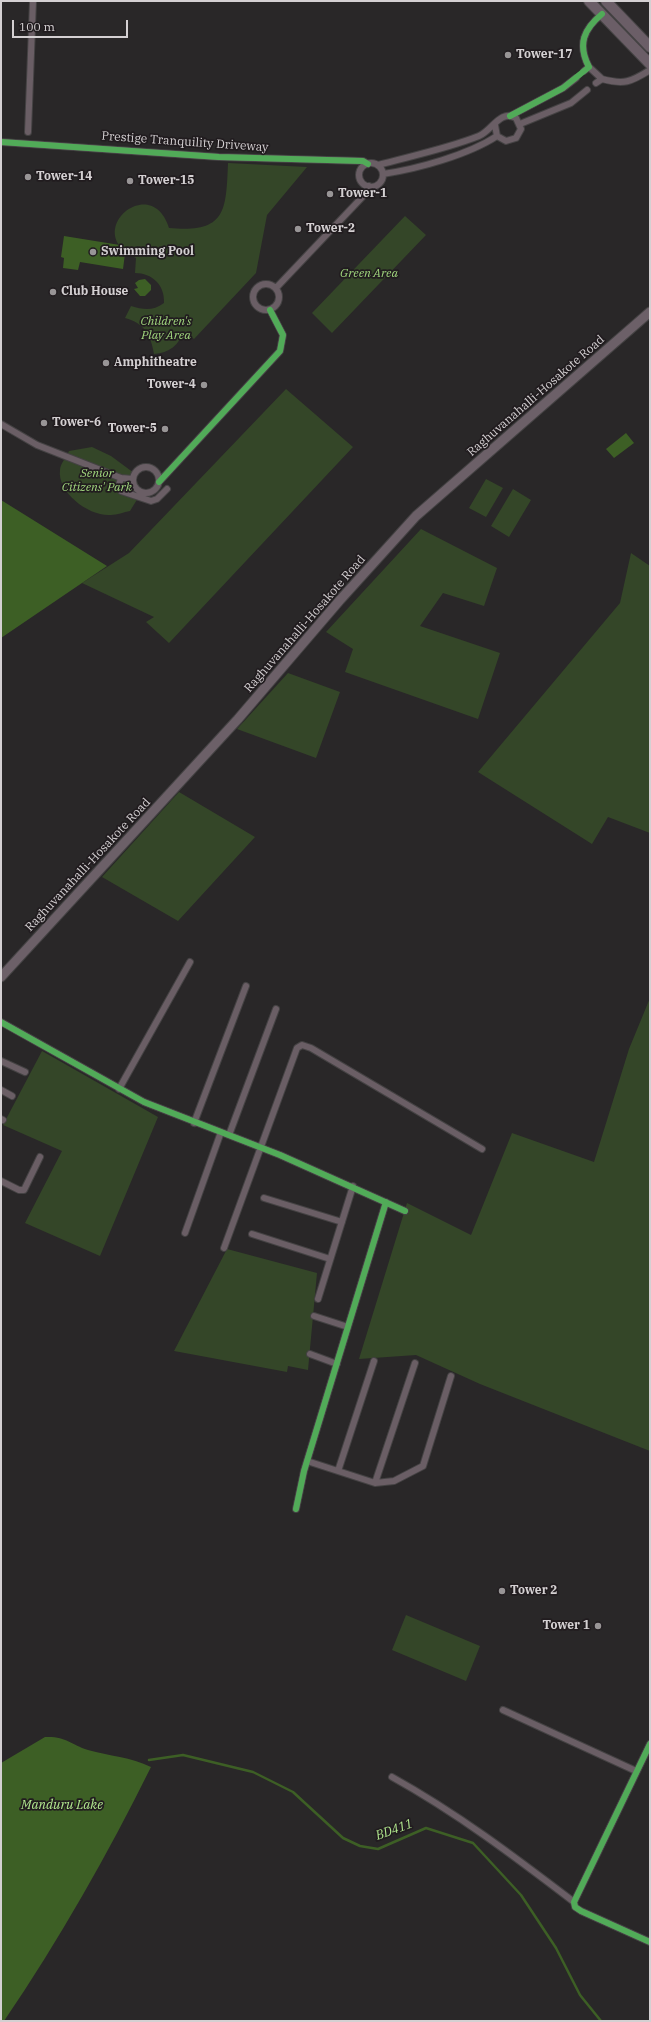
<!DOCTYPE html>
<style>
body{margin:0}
#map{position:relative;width:651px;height:2022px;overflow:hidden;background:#292728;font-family:"IBM Plex Serif",serif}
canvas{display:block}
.frame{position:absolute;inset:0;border:2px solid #d4d0d2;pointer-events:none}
.scale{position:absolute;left:12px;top:20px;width:116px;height:18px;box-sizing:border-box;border:2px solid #d4d0d2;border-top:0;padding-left:5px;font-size:12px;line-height:14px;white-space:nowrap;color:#d4d0d2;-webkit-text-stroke:3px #211c1f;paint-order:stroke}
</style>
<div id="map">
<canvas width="651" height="2022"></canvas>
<div class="frame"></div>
<div class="scale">100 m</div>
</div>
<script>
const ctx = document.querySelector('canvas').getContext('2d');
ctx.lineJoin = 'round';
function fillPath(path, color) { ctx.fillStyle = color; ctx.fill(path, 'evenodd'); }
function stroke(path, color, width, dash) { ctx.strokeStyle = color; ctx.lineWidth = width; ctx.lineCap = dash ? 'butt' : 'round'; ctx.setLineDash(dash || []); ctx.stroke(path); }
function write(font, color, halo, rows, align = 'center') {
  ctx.font = font + ' "IBM Plex Serif",serif'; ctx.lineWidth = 3.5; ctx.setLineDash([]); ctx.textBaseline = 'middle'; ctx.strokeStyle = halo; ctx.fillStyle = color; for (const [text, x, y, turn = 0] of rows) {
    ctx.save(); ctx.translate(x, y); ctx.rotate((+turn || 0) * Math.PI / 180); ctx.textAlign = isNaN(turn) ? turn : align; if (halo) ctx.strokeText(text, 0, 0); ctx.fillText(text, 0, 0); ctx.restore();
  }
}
const green = new Path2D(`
 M228 163 307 167 267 215 256 273 194 339 184 331C179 345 169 353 154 354 151 335 144 323 125 318L131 306C144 310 153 311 164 303 165 285 152 273 135 273L136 258C80 233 151 171 169 228 226 233 226 212 228 163Z
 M405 216 426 235 332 333 312 313Z
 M286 389 353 447 169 643 146 622 154 617 82 583 129 553Z
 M92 447 111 456 134 473 141 493 130 511C124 512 117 515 111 515 90 517 57 493 60 470 60 464 67 456 69 451Z
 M486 479 503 488 486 517 469 508Z
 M513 489 531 500 509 537 491 526Z
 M421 529 497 568 484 606 443 593 420 626 500 653 478 719 345 672 353 649 326 632Z
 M631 553 650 566V833L608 817 592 844 478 772 620 603Z
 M288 673 340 692 316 758 237 729Z
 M179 792 255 837 178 921 102 877Z
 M650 998V1451L480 1384 416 1355 359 1359 407 1203 471 1235 512 1133 594 1162 629 1049Z
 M42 1051 158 1117 100 1256 25 1223 62 1151 3 1125Z
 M227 1249 317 1273 308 1370 288 1366 287 1372 174 1351Z
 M406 1615 480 1646 466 1681 392 1650Z`);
const water = new Path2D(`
 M64 236 126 246 123 269 80 262 78 270 63 268 64 258 61 257Z
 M145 279 151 285V290L145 296H140L134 289 138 288 135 283 139 280Z
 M626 433 634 443 614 458 606 449Z
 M1 500 107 566 1 638Z
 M45 1737C66 1736 70 1744 88 1750 109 1756 131 1757 151 1767 108 1854 59 1940 4 2021H1V1763Z`);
const stream = new Path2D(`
 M149 1760 183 1755 253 1772 293 1792 343 1838 360 1846 378 1849 426 1828 473 1843 521 1895 556 1948 580 1995 601 2021`);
const minorTunnel = new Path2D(`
 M576 78 584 71`);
const minor = new Path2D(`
 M589 67 602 79
 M584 71 589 67C577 44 584 29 602 14
 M596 83 602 79C624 85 631 82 650 70
 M510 116 563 88 576 78
 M520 124 571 103 587 90
 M28 132 33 1
 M1 142 219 157 363 161 368 164
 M359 175a12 12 0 1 1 24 0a12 12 0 1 1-24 0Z
 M378 165C411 156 446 149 479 136 492 131 500 109 516 118L521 129 516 138 506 141 497 136 495 125
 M383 174C417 169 468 155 497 136
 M253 297a13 13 0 1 1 26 0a13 13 0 1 1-26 0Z
 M276 288 368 191 369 186
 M1 424 37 445 121 478 133 479
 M133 480a13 13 0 1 1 26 0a13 13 0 1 1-26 0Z
 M121 478 119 485 121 491 151 501 157 499 167 489
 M159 482 280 351 283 335 270 310
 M1 1022 144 1102 280 1155 405 1211
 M1 1061 25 1072
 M119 1089 190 962
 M1 1090 12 1096
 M1 1119 3 1120
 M194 1123 246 986
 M229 1135 276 1009
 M1 1181 19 1190H24L40 1157
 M264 1198 342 1222
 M185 1233 221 1132
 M252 1234 330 1259
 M224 1248 297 1048 302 1045 311 1048 482 1149
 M318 1299 353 1186
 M314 1316 348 1327
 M310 1354 337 1364
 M307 1461 375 1483 394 1481 423 1466 451 1376
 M338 1471 374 1361
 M375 1483 415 1363
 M296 1509 304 1471 386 1202
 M503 1710 636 1771
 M650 1744 574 1902 575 1907 581 1911 650 1942
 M392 1777C457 1813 515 1857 574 1902`);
const secondary = new Path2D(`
 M1 977 238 719 340 600 416 516 650 312`);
const primary = new Path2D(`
 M589 1 650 64
 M606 1 650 47`);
const cycleway = new Path2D(`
 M510 116 563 88 589 67C577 44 584 29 602 14
 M1 142 219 157 363 161 368 164
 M159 482 280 351 283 335 270 310
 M1 1022 144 1102 280 1155 405 1211
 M296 1509 304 1471 386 1202
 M650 1744 574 1902 575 1907 581 1911 650 1942`);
const markers = [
 [508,55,4,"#989596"],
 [28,177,4,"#989596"],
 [130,181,4,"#989596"],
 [330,194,4,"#989596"],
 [298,229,4,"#989596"],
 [93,252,4,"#989596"],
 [53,292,4,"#989596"],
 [106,363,4,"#989596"],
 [204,385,4,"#989596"],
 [44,423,4,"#989596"],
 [165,429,4,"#989596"],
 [502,1591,4,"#989596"],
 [598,1626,4,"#989596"]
];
const poiNames = [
 ["Tower-17",516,55],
 ["Tower-14",36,177],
 ["Tower-15",138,181],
 ["Tower-1",338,194],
 ["Tower-2",306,229],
 ["Swimming Pool",101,252],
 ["Club House",61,292],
 ["Amphitheatre",114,363],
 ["Tower-4",196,385,"right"],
 ["Tower-6",52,423],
 ["Tower-5",157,429,"right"],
 ["Tower 2",510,1591],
 ["Tower 1",590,1626,"right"]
];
const streetNames = [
 ["Prestige Tranquility Driveway",185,142,4],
 ["Raghuvanahalli-Hosakote Road",536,396,-41],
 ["Raghuvanahalli-Hosakote Road",305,624,-49],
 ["Raghuvanahalli-Hosakote Road",88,865,-47]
];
const parkNames = [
 ["Green Area",369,274],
 ["Children's",166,322],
 ["Play Area",166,336],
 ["Senior",97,474],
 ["Citizens' Park",97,488]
];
const waterNames = [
 ["Manduru Lake",62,1805],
 ["BD411",394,1830,-20]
];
fillPath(green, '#344628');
fillPath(water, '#3d5f25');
stroke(stream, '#3d5f25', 2.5);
stroke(minorTunnel, '#434042', 6, [6, 3]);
stroke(minor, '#444243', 8);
stroke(secondary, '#444243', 11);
stroke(primary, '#444243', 12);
stroke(minor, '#6a5e65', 6);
stroke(secondary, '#6c6068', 9);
stroke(primary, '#6b5e67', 10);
stroke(cycleway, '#51ab58', 6);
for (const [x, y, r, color] of markers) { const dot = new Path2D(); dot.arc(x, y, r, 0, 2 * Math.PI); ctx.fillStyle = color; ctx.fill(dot); stroke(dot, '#211c1f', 1.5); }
write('bold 12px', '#d4d0d2', '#211c1f', poiNames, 'left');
write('12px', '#d4d0d2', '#211c1f', streetNames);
write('italic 12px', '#a1d77e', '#211c1f', parkNames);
write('italic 13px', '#b2e98f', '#211c1f', waterNames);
</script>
